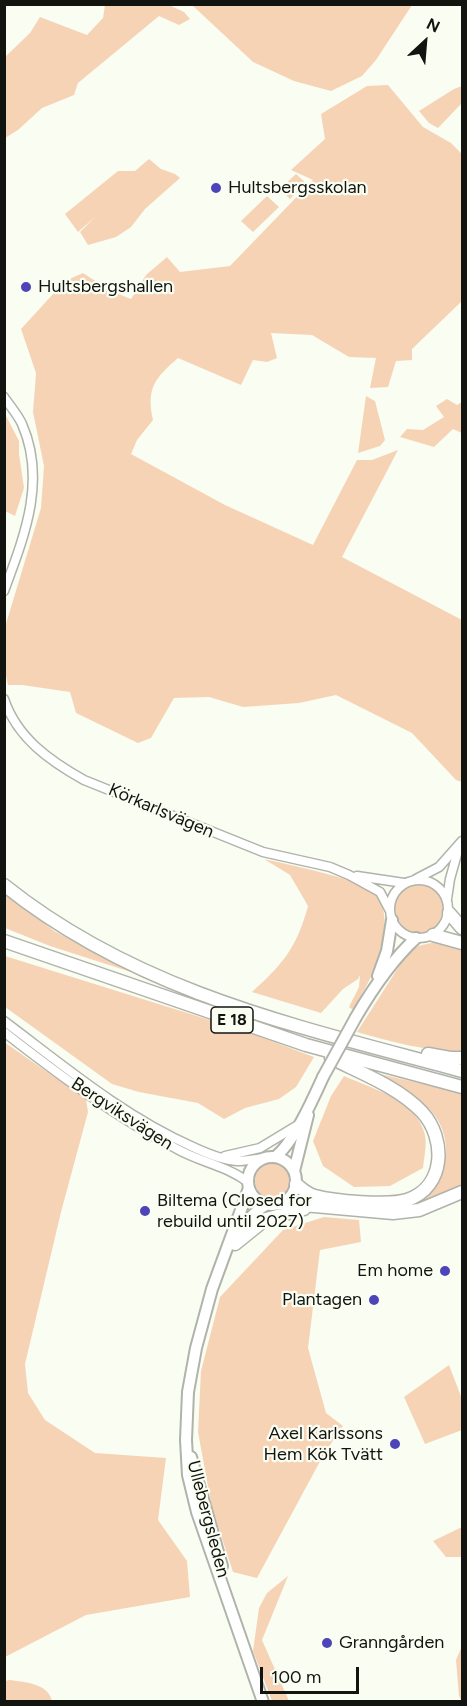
<!DOCTYPE html>
<meta charset="utf-8">
<style>
body{margin:0}
#map{position:relative;width:467px;height:1706px;overflow:hidden;background:#f9fdf2;font-family:Figtree,sans-serif}
canvas{display:block}
.frame{position:absolute;inset:0;border:6px solid #121410;pointer-events:none}
.north{position:absolute;left:395px;top:12px;width:60px;height:60px;-webkit-text-stroke:4px #f9fdf2;paint-order:stroke;rotate:26deg;font-size:16px;font-weight:700;line-height:24px;text-align:center;color:#121410}
.north::after{content:'';display:block;margin:auto;width:21px;height:27px;background:#121410;clip-path:polygon(50% 0,100% 100%,50% 72%,0 100%)}
.scale{position:absolute;left:260px;top:1667px;width:99px;height:27px;box-sizing:border-box;border:3px solid #121410;border-top:0;padding-left:8px;font-size:18px;line-height:21px;white-space:nowrap;color:#121410;-webkit-text-stroke:4px #f9fdf2;paint-order:stroke}
</style>
<div id="map">
<canvas width="467" height="1706"></canvas>
<div class="frame"></div>
<div class="north">N</div>
<div class="scale">100 m</div>
</div>
<script>
const ctx = document.querySelector('canvas').getContext('2d');
ctx.lineJoin = 'round';
function fillPath(path, color) { ctx.fillStyle = color; ctx.fill(path, 'evenodd'); }
function stroke(path, color, width, dash) { ctx.strokeStyle = color; ctx.lineWidth = width; ctx.lineCap = dash ? 'butt' : 'round'; ctx.setLineDash(dash || []); ctx.stroke(path); }
function write(font, color, halo, rows, align = 'center') {
  ctx.font = font + ' Figtree,sans-serif'; ctx.lineWidth = 4.5; ctx.setLineDash([]); ctx.textBaseline = 'middle'; ctx.strokeStyle = halo; ctx.fillStyle = color; for (const [text, x, y, turn = 0] of rows) {
    ctx.save(); ctx.translate(x, y); ctx.rotate((+turn || 0) * Math.PI / 180); ctx.textAlign = isNaN(turn) ? turn : align; if (halo) ctx.strokeText(text, 0, 0); ctx.fillText(text, 0, 0); ctx.restore();
  }
}
const green = new Path2D(`
 M105 5H169L184 12 190 19 179 25 159 16 78 83 74 95 42 108 18 130 5 138V57L30 33 40 17 87 35 103 18Z
 M192 5H412L376 60 362 76 331 91 294 81 253 62Z
 M388 85 423 127 451 143 462 154V301L412 349V360L396 361 388 387 370 388 376 358 349 357 312 335 271 333 277 358 267 362 253 360 241 385 178 358C155 378 146 388 153 420L137 440 131 454 225 505 313 545 357 460H372L398 450 342 557 462 620V782L456 780 412 733 336 695 299 703 243 707 209 697 174 698 151 738 138 743 76 713 70 692 22 685H8L5 671V627L41 508 44 466 33 412 36 373 21 329 65 281 83 273 111 291 131 299 146 275 167 257 180 272 230 266 313 180 291 170 325 139 321 114 367 86Z
 M462 86V103L438 128 429 123 419 111 454 89Z
 M149 159 161 169 175 174 180 178 145 209 131 227 116 237 88 245 80 232 95 217 78 232 65 214 118 171H135Z
 M296 174 306 183 290 199 280 189Z
 M267 196 279 207 253 232 241 221Z
 M366 396 375 401 385 440 380 446 358 453Z
 M447 399 457 405 462 402V433L453 429 434 447 400 437 407 429 423 430 444 417 436 406Z
 M4 412 19 441V454L24 488 15 516 5 511Z
 M264 859C289 865 358 878 375 893 380 897 383 908 384 914 389 951 370 979 353 1010L349 1007 359 987 360 975 358 979 343 989 321 1013 252 992C283 964 297 947 308 906L290 875Z
 M395 909a24 24 0 1 1 48 0a24 24 0 1 1-48 0Z
 M4 891 54 931 134 973 50 946 5 928Z
 M435 942 462 946V1052C426 1051 392 1042 357 1032L407 954 418 946Z
 M5 956 245 1031 314 1057 296 1087 279 1099 245 1108 224 1119 198 1103 139 1092 112 1084 5 1007Z
 M4 1042 86 1099 88 1112 61 1212 25 1364 28 1393 45 1420 95 1453 166 1458 158 1520 187 1561 190 1597 86 1615 5 1657Z
 M380 1074 462 1093V1189L428 1203 405 1208 294 1201 300 1191 414 1203C447 1184 458 1138 429 1109 415 1095 396 1085 380 1074Z
 M344 1076C373 1089 417 1100 425 1135 427 1145 424 1158 423 1168L390 1186 354 1187 323 1166 313 1141 331 1096Z
 M255 1181a18 18 0 1 1 36 0a18 18 0 1 1-36 0Z
 M324 1217 359 1220 361 1242 320 1250 308 1348 326 1413 343 1426 324 1454 257 1578 233 1572 212 1508 198 1432 201 1371 220 1297 283 1230Z
 M449 1365 462 1399V1430L425 1444 404 1397Z
 M462 1527V1557H446L433 1541Z
 M288 1576 262 1640 289 1701H272L253 1651 259 1608 267 1593Z
 M462 1646V1702L459 1696 456 1660Z
 M9 1680C24 1682 48 1683 52 1701H5V1681Z`);
const minor = new Path2D(`
 M4 397C10 406 18 415 22 424 47 481 24 537 4 591
 M4 699C17 738 50 761 84 780L263 852 330 867 349 875 380 892 390 911
 M357 876 404 883
 M416 879 439 867 462 841
 M390 909a29 29 0 1 1 58 0a29 29 0 1 1-58 0Z
 M447 899 450 879 459 847
 M4 1021C64 1066 123 1116 193 1147 206 1153 222 1160 237 1161 246 1161 255 1159 264 1158
 M4 1032C59 1075 116 1117 177 1149 200 1162 227 1166 248 1182
 M225 1156 260 1148 298 1125`);
const major = new Path2D(`
 M378 976 387 951 392 920
 M356 1017C373 988 391 961 416 938
 M275 1157C293 1144 313 1099 323 1077
 M248 1181a24 24 0 1 1 48 0a24 24 0 1 1-48 0Z
 M294 1171 308 1115
 M249 1188 212 1289 196 1348 188 1392 186 1440 188 1475 197 1512 263 1702
 M237 1241C245 1225 251 1212 268 1204
 M191 1457 222 1566`);
const highway = new Path2D(`
 M4 885C139 993 300 1027 462 1071
 M449 913 462 928
 M433 935 462 943
 M4 941 306 1045 462 1087
 M428 1054 450 1058H462
 M296 1184C302 1189 307 1194 315 1196 334 1201 388 1206 407 1200 446 1187 446 1138 422 1112 398 1087 361 1073 331 1058
 M281 1203 393 1213 419 1210 462 1192
 M235 1244 266 1219 304 1209`);
const majorBridge = new Path2D(`
 M323 1077 356 1017`);
const markers = [
 [216,188,6,"#4d44ba"],
 [26,287,6,"#4d44ba"],
 [145,1211,6,"#4d44ba"],
 [445,1271,6,"#4d44ba"],
 [374,1300,6,"#4d44ba"],
 [395,1444,6,"#4d44ba"],
 [327,1643,6,"#4d44ba"]
];
const shields = [
 [232,1020,42]
];
const shieldNames = [
 ["E 18",232,1020]
];
const poiNames = [
 ["Hultsbergsskolan",228,188],
 ["Hultsbergshallen",38,287],
 ["Biltema (Closed for",157,1201],
 ["rebuild until 2027)",157,1222],
 ["Em home",433,1271,"right"],
 ["Plantagen",362,1300,"right"],
 ["Axel Karlssons",383,1434,"right"],
 ["Hem Kök Tvätt",383,1455,"right"],
 ["Granngården",339,1643]
];
const streetNames = [
 ["Körkarlsvägen",161,811,23],
 ["Bergviksvägen",122,1114,33],
 ["Ullebergsleden",208,1519,75]
];
fillPath(green, '#f7d3b6');
stroke(minor, '#b0b3aa', 11);
stroke(major, '#b0b3aa', 14);
stroke(highway, '#b0b3aa', 15);
stroke(minor, '#fff', 8);
stroke(major, '#fff', 10);
stroke(highway, '#fff', 12);
stroke(majorBridge, '#b0b3aa', 14, []);
stroke(majorBridge, '#fff', 10);
for (const [x, y, r, color] of markers) { const dot = new Path2D(); dot.arc(x, y, r, 0, 2 * Math.PI); ctx.fillStyle = color; ctx.fill(dot); stroke(dot, '#f9fdf2', 2); }
for (const [x, y, w] of shields) { const box = new Path2D(); box.roundRect(x - w / 2, y - 13, w, 26, 4.5); ctx.fillStyle = '#f9fdf2'; ctx.fill(box); stroke(box, '#121410', 1.5); }
write('bold 16px', '#121410', null, shieldNames);
write('18px', '#121410', '#f9fdf2', poiNames, 'left');
write('18px', '#121410', '#f9fdf2', streetNames);
</script>
